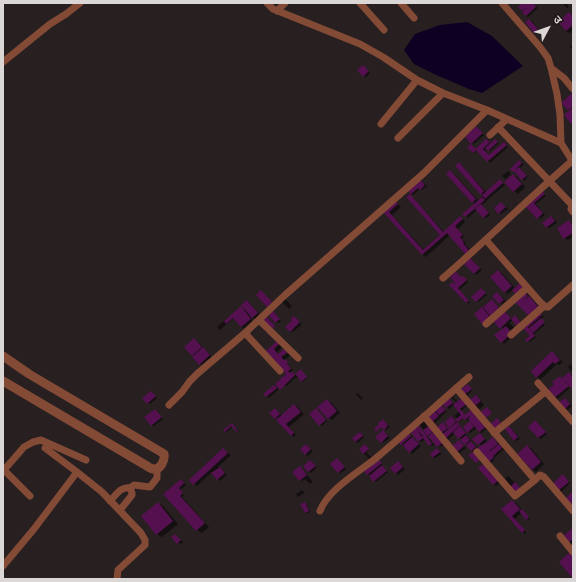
<!DOCTYPE html>
<meta charset="utf-8">
<style>
body{margin:0}
#map{position:relative;width:576px;height:582px;overflow:hidden;background:#271f20;font-family:"DejaVu Sans","Noto Sans Devanagari",sans-serif}
canvas{display:block}
.frame{position:absolute;inset:0;border:4px solid #dcd7d7;pointer-events:none}
.north{position:absolute;left:528px;top:8px;width:40px;height:40px;-webkit-text-stroke:3px #1d1617;paint-order:stroke;rotate:49deg;font-size:11px;font-weight:700;line-height:16px;text-align:center;color:#dcd7d7}
.north::after{content:'';display:block;margin:auto;width:14px;height:18px;background:#dcd7d7;clip-path:polygon(50% 0,100% 100%,50% 72%,0 100%)}
</style>
<div id="map">
<canvas width="576" height="582"></canvas>
<div class="frame"></div>
<div class="north">उ</div>
</div>
<script>
const ctx = document.querySelector('canvas').getContext('2d');
ctx.lineJoin = 'round';
function fillPath(path, color) { ctx.fillStyle = color; ctx.fill(path, 'evenodd'); }
function stroke(path, color, width, dash) { ctx.strokeStyle = color; ctx.lineWidth = width; ctx.lineCap = dash ? 'butt' : 'round'; ctx.setLineDash(dash || []); ctx.stroke(path); }
const water = new Path2D(`
 M467 22 492 36 523 66 482 93 469 89 434 74 414 64 404 50 415 34 440 25Z`);
const shadow = new Path2D(`
 M523 3H532L538 8 528 17 526 15 519 7Z
 M562 3H566L569 7 567 8Z
 M569 13 573 15V30L570 33 566 31Z
 M529 20 532 21 540 31 537 33 535 32Z
 M573 44V51L570 47Z
 M365 68 370 73 366 77 363 76Z
 M478 129 484 135 474 144 472 143Z
 M495 140 499 143 490 151 487 148 485 150 490 156 506 144 508 147 490 163 478 150 474 153H473L489 141 491 144Z
 M519 161 524 164 520 168 528 177 524 181 516 172 513 171Z
 M459 164 462 166 487 193 500 181 505 185 486 201V202L482 205 490 215 486 218 483 217 477 210 468 218 464 214 475 204 473 202 450 172 454 174 478 200 484 195 481 194Z
 M508 171 511 174 505 179 502 176Z
 M513 175 517 177 525 187 518 194 514 191 506 182Z
 M421 180 427 186 422 190 420 189 413 195 411 194Z
 M544 194 546 196 536 204 545 215 540 219 526 206Z
 M410 196 413 198 444 232 460 218 464 220 465 222 458 229 464 236 462 239 466 243 465 244 472 253 450 235 426 257 423 255 385 213 396 202 401 207 392 215 424 250 441 235Z
 M502 203 508 209 501 214 495 208Z
 M552 217 554 219 557 223 549 228 547 227Z
 M569 222 573 224V239L572 237 568 240 564 238Z
 M471 259 482 270 476 275 474 274Z
 M498 271 502 273 515 288 527 294 540 309 531 317 516 301 520 296 513 290 508 294 505 292Z
 M457 273 462 278H465L468 282 459 290 470 302 469 304 466 302 454 284 456 283Z
 M483 291 487 295 478 302 476 301Z
 M497 293 506 301 502 304 500 303Z
 M285 299 292 306 289 309 282 302Z
 M492 300 501 310 485 324 475 314Z
 M248 301 250 303 260 315 255 319 249 316 253 320 244 328 241 327V308L247 311Z
 M274 312 281 321 278 323 276 322Z
 M505 312 512 319 517 318 523 325 513 320 509 323 512 325 517 332 504 344 496 335 503 329 501 328Z
 M540 314 544 317 541 319 545 325 534 334 536 337 530 342 528 341 531 336 524 327Z
 M230 316 234 318 220 330 217 327Z
 M294 317 302 324 293 332 290 331Z
 M197 341 212 357 202 365 200 364 186 347Z
 M277 342 282 347 277 352 280 355 284 351 290 355 285 360 289 364 288 365 293 370 291 372 295 375 301 371 306 376 307 378 302 382 300 380 302 379 298 376 286 386 283 385 288 374 267 351Z
 M553 353 556 355 563 362 559 365 557 364 541 379 537 377Z
 M573 363V373L568 367Z
 M569 373 573 375V388L565 383 564 385 570 388 556 400 554 399 563 379Z
 M468 385 473 390 467 396 461 390Z
 M274 386 279 389 269 398 265 394Z
 M151 392 157 398 150 404 148 403Z
 M358 393 363 399 361 400 356 394Z
 M452 396 458 402 469 404 461 411 465 416 472 410 488 428 480 434 487 441 482 445 484 446 493 438 504 449 494 458 495 459 491 463 472 450 455 433 448 440 441 433 443 423 449 430 452 428 450 427 452 418 459 425 467 435 466 436 468 437 478 449 482 446 479 444 474 439 481 432 477 428 470 433 468 432 470 423 475 426 469 419 468 421 464 417 462 418 463 419 459 422 456 420 458 419 454 416 460 411 454 405 449 409 443 403 448 398 455 405 457 403 451 397Z
 M478 397 484 405 478 410 475 406Z
 M565 399 572 406 566 411 564 410Z
 M327 400 331 402 340 413 332 420 328 418Z
 M294 405 298 407 304 414 289 427 296 435 293 437 291 435 278 419 275 418V409L282 416Z
 M441 406 447 411 435 423 428 416Z
 M316 409 318 411 327 421 322 426 320 425Z
 M155 410 157 411 163 419 154 426 151 425Z
 M425 419 445 443 440 447 438 446 430 436 428 437 434 445 432 446 430 445 426 439 421 442 419 441 412 432 419 427 427 437 429 436 419 424Z
 M383 420 390 427 386 430 384 429Z
 M536 421 538 423 547 434 541 439 539 438 529 427Z
 M232 424 239 431 238 432 233 426 227 432 225 430Z
 M509 427 511 428 520 439 517 441 515 440Z
 M383 431 390 438 383 443 381 442Z
 M360 433 364 437 358 443 355 441Z
 M408 433 421 446 412 454 404 445 402 444Z
 M459 441 466 448 460 453 457 452Z
 M307 445 313 451 308 456 305 454Z
 M366 445 369 450 366 452 373 459 370 460 360 449Z
 M527 446 531 448 544 464 536 472 532 469Z
 M223 449 231 455 218 467 222 469 227 475 220 481 212 472 197 486 194 484Z
 M437 450 442 454 435 458 433 457Z
 M377 459 383 465 382 466 388 472 376 482 364 470Z
 M310 461 317 467 311 473 309 471Z
 M339 461 346 469 341 473 339 472Z
 M398 462 405 469 398 475 391 468Z
 M485 464 501 482 496 486 480 469Z
 M300 467 302 469 313 482 310 484 305 479 302 481 300 480Z
 M508 476 522 490 517 495 504 480Z
 M565 477 570 483 561 492 558 490Z
 M183 482 186 485 180 490 184 495 182 497 209 527 202 533 197 530 174 486Z
 M302 490 305 493 298 497 297 496 296 494Z
 M512 501 516 503 530 519 529 520 526 519 521 513 515 519 526 532 525 534 522 532 510 518Z
 M158 503 163 506 178 524 162 537 157 534Z
 M305 503 307 505 310 512 307 513 305 512Z
 M573 529V548L570 544 571 543 569 542Z
 M175 535 183 542 180 544 173 537Z`);
const building = new Path2D(`
 M522 3H533L536 7 526 16 522 12 527 7 522 11 518 7Z
 M569 12 573 16V25L566 31 558 22Z
 M529 19 538 29 534 33 525 22Z
 M363 65 369 71 363 77 357 70Z
 M571 94 573 96V106L568 110 561 103Z
 M573 107V126L564 115Z
 M476 126 483 133 471 144 465 137Z
 M486 139 490 142 483 149 489 155 504 142 507 145 487 162 476 150 473 153 467 147 471 144 475 149Z
 M495 139 498 142 488 151 485 148Z
 M519 160 522 163 513 172 510 169Z
 M459 162 484 191 481 195 455 166Z
 M519 167 527 176 521 180 514 171Z
 M450 170 476 199 472 203 446 174Z
 M513 174 522 184 513 192 504 182Z
 M420 179 425 185 420 190 418 188 411 194 407 190Z
 M500 179 503 183 485 199 482 195Z
 M542 191 545 194 534 203 543 213 537 219 525 206Z
 M410 194 443 232 460 216 463 219 455 226 463 235 460 237 464 242 463 243 470 252 466 255 447 233 422 255 383 212 396 201 398 204 389 212 423 250 440 235 406 197Z
 M482 197 485 200 465 217 462 214Z
 M501 202 506 207 498 214 494 208Z
 M481 204 489 213 483 218 475 209Z
 M551 216 555 221 546 228 542 223Z
 M569 220 573 227V233L563 239 557 228Z
 M470 258 480 268 474 274 464 264Z
 M498 270 512 286 504 293 490 277Z
 M456 272 461 277 463 276 467 280 458 288 469 301 466 303 449 285 452 282 454 284 455 283 450 277Z
 M520 283 525 288 516 295 512 290Z
 M481 288 486 293 476 302 471 297Z
 M261 290 272 302 267 307 256 295Z
 M524 291 528 296 521 303 529 296 539 308 529 316 514 301Z
 M497 292 504 300 499 304 492 296Z
 M492 299 499 308 490 316 483 307Z
 M247 300 258 313 252 318 241 305Z
 M241 306 251 319 241 327 233 318 226 324 224 321Z
 M482 307 490 317 482 324 474 314Z
 M272 310 280 319 275 323 267 313Z
 M503 310 511 318 500 329 492 320Z
 M540 313 542 315 528 327 535 336 527 342 525 339 530 336 522 327Z
 M265 315 275 326 271 330 260 319Z
 M515 315 521 323 517 326 511 319Z
 M294 316 300 322 290 332 285 327 292 320 291 318Z
 M541 318 545 322 533 333 529 328Z
 M506 326 512 333 501 343 494 335Z
 M194 338 202 347 192 356 184 347Z
 M277 341 279 344 274 349 278 354 284 349 287 353 281 357 284 360 285 359 288 362 287 363 291 369 288 371 290 373 292 371 295 375 280 390 275 384 286 374 266 351Z
 M203 347 210 355 199 365 192 357Z
 M552 351 560 360 555 364 553 362 536 378 531 371Z
 M301 369 307 377 301 382 299 380 300 379 295 374Z
 M569 372 572 375 571 376 573 378V390L562 378Z
 M560 376 569 386 553 399 546 392 554 384 552 382Z
 M468 384 472 389 464 395 460 390Z
 M274 385 277 388 266 397 263 394Z
 M151 391 156 396 147 404 142 398Z
 M476 395 481 401 473 407 469 400Z
 M448 397 453 403 446 408 441 402Z
 M463 397 468 403 460 409 465 415 472 409 487 426 479 432 470 421 468 419 471 415 465 420 462 417 463 418 458 422 455 420 461 415 453 405Z
 M565 398 570 404 563 411 557 404Z
 M327 399 337 411 328 419 317 407Z
 M294 404 301 412 286 424 294 433 291 436 276 420Z
 M441 405 446 410 439 415 435 410Z
 M487 407 492 413 484 419 479 413Z
 M275 408 280 414 275 419 269 413Z
 M316 408 326 420 319 426 309 414Z
 M155 409 162 417 151 426 144 417Z
 M434 410 439 416 432 422 427 416Z
 M451 416 456 422 449 428 445 422Z
 M497 418 502 424 494 430 489 425Z
 M383 419 388 426 384 430 381 427 376 432 374 429 379 424 378 423Z
 M535 420 546 432 538 438 528 427Z
 M470 421 474 427 467 433 463 427Z
 M443 422 448 428 440 434 436 428Z
 M457 422 460 425 445 439 441 435Z
 M232 423 238 431 237 432 231 426 225 432 223 430Z
 M418 425 425 434 423 436 417 430 422 437 425 434 432 444 429 446 423 438 418 442 410 431Z
 M430 425 434 431 427 436 423 430Z
 M460 426 466 433 458 439 453 432Z
 M509 426 518 437 514 441 505 429Z
 M383 430 388 436 381 443 375 437Z
 M435 431 444 442 437 447 428 436Z
 M360 432 363 436 355 442 352 438Z
 M408 432 411 436 401 445 397 441Z
 M480 433 485 439 478 445 472 439Z
 M466 435 470 440 465 445 460 440Z
 M412 437 419 444 409 453 403 445Z
 M493 437 498 444 489 451V452L499 444 502 448 493 456 494 457 488 463 476 449 483 444V445Z
 M459 440 464 446 457 452 452 446Z
 M471 441 476 447 471 451 466 445Z
 M306 444 311 449 305 455 300 449Z
 M365 444 369 449 363 454 359 449Z
 M527 445 541 462 532 470 517 454Z
 M223 448 228 453 193 485 189 480Z
 M437 448 440 452 432 458 430 454Z
 M474 451 481 459 476 463 468 455Z
 M337 458 345 467 338 473 330 464Z
 M377 458 382 463 367 475 363 470Z
 M310 460 316 466 308 472 303 466Z
 M398 461 403 467 395 474 390 468Z
 M485 463 492 472 488 475 493 472 499 480 493 485 478 468Z
 M382 465 387 471 373 482 369 476Z
 M300 466 307 475 299 481 292 472Z
 M220 467 225 473 217 480 211 473Z
 M563 474 569 482 558 491 552 484Z
 M181 479 184 483 179 488 183 493 180 496 205 523 196 531 163 494Z
 M515 482 521 489 514 494 509 488Z
 M573 491V505L566 498Z
 M512 500 520 509 512 516 525 530 522 533 501 509Z
 M158 502 173 521 156 535 141 516Z
 M305 502 309 511 305 513 300 504Z
 M522 509 529 517 526 520 519 511Z
 M573 528V539L568 543 563 536Z
 M175 534 181 540 177 544 171 537Z
 M570 552 573 555V579L559 562Z`);
const minor = new Path2D(`
 M267 3 273 9 360 44 383 57 417 80 443 93 487 110 561 143
 M360 3 384 30
 M401 3 414 18
 M502 3 540 47 548 58 551 68 557 94 560 115 561 143 573 162
 M277 11 285 3
 M3 62 50 24 66 14 80 3
 M551 68 564 78 573 89
 M381 124 417 80
 M498 127 573 206 571 209 573 212
 M490 135 507 119
 M398 138 443 93
 M486 240 541 303 546 307H548L573 285
 M443 278C487 240 528 199 572 161
 M259 320 298 358
 M486 324 527 288
 M245 333 280 371
 M511 335 544 306
 M538 383 573 422
 M456 388 535 480 540 475 544 477 573 511
 M169 405 182 392 190 381 197 374 245 333 285 295 424 173 487 110
 M424 416 461 461
 M494 433 545 392
 M45 448 77 472 102 492 141 533 145 540V545L118 570 117 579
 M477 452 515 496 535 480
 M3 469 30 496
 M4 470 24 447 33 442 41 440 86 460
 M110 501C116 495 121 486 130 488L134 485 150 487 157 478V469
 M120 510 132 495V493L130 488
 M320 511C328 490 357 473 375 459 407 432 438 404 469 377
 M560 536 573 552
 M3 566 34 529 77 472`);
const tertiary = new Path2D(`
 M3 356 29 374 161 452 164 454C165 460 161 470 153 469 152 469 148 467 147 466L3 381`);
fillPath(water, '#0d0022');
fillPath(shadow, '#0007');
fillPath(building, '#55104f');
stroke(minor, '#834a36', 7);
stroke(tertiary, '#834a36', 9);
</script>
